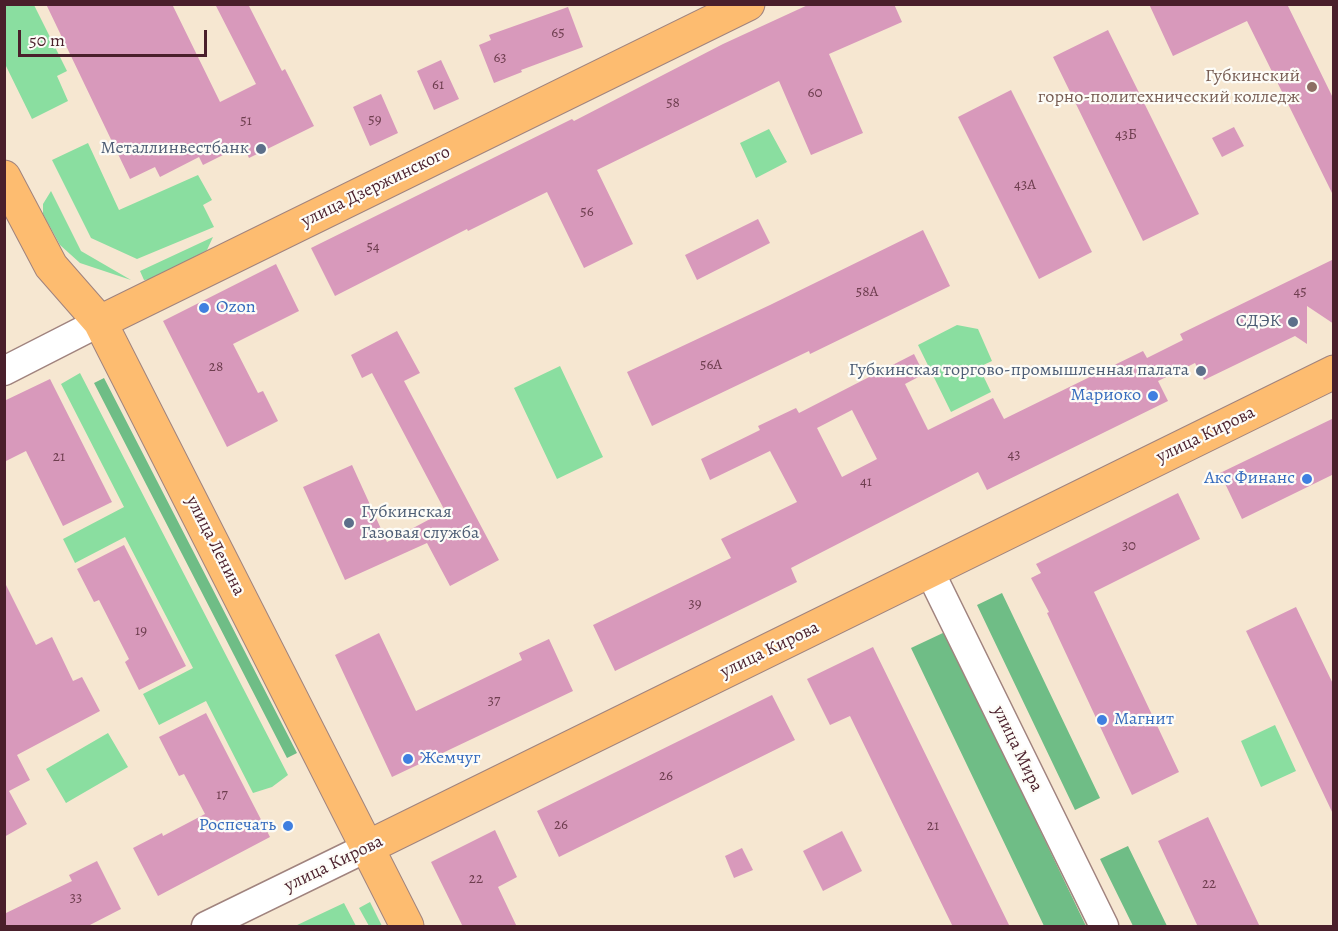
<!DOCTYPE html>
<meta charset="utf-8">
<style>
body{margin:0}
#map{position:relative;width:1338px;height:931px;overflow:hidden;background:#f6e7d1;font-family:Alegreya,serif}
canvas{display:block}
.frame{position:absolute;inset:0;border:6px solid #4a1f2b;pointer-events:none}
.scale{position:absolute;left:18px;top:30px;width:189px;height:27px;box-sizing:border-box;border:3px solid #4a1f2b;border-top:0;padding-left:8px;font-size:18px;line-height:21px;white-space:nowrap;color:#4a1f2b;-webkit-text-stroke:4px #fdfcf7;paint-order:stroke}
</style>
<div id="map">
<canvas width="1338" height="931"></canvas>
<div class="frame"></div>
<div class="scale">50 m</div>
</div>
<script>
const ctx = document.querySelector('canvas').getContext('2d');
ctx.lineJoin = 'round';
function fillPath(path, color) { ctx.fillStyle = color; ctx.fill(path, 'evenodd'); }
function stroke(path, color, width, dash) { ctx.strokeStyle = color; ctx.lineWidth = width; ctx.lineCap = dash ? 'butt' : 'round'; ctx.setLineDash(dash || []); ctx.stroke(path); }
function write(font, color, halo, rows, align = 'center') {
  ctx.font = font + ' Alegreya,serif'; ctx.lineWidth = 4.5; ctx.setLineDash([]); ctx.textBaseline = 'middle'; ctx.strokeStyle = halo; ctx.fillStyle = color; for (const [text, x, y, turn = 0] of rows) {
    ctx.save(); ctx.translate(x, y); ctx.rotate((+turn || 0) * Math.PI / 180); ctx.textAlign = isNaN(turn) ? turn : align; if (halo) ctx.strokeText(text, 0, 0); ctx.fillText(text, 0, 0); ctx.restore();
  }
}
const green = new Path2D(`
 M5 4 34 5 67 71 57 76 68 101 32 119 5 64Z
 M769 129 787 162 756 178 740 143Z
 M88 143 119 210 198 175 212 200 203 205 214 227 137 259 91 238 52 160Z
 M51 191 81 251 131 280 80 263 60 245 43 214V204Z
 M213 237 207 250 153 279 144 280 140 271Z
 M957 325 978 329 992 361 979 367 991 392 951 412 918 345Z
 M560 366 603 457 557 479 514 388Z
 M80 373 288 775 272 787 253 793 206 701 159 725 143 694 193 668 125 537 75 563 63 539 124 507 61 384Z
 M1275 725 1296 771 1261 787 1241 741Z
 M108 733 128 767 66 803 46 769Z
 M370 902 382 926H369L359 908Z
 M344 903 356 926H295Z`);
const forest = new Path2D(`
 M104 378 297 753 287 758 94 383Z
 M1002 593 1100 798 1075 810 977 605Z
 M945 632 1086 926H1044L911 648Z
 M1128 846 1167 926H1133L1100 859Z`);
const building = new Path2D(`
 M46 4H172L220 102 256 84 215 4H248L282 71 285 69 314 126 249 158 243 145 203 165 199 157 160 177 155 167 130 179Z
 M810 4H894L902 22 829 54 863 133 811 155 779 81 597 170 633 244 584 268 547 192 468 231 467 229 335 296 311 248 572 119 574 121 723 44Z
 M1149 4H1287L1334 100V197L1247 21 1173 56Z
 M568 7 583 47 521 70 522 72 494 83 479 45 491 40 489 35Z
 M1108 30 1199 214 1143 241 1053 57Z
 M441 60 459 99 434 110 417 71Z
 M1011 90 1092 252 1039 279 958 117Z
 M381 94 398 133 370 146 353 107Z
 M1234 127 1244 146 1222 157 1212 138Z
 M758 219 770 243 697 280 685 255Z
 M923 230 950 286 810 354 809 351 652 426 627 372 770 305Z
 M1334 259V324L1307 306V344L1295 336 1204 380 1195 363 1158 381 1168 401 987 490 978 472 791 568 797 582 615 671 593 625 731 558 721 539 797 502 770 451 710 480 701 459 760 430 758 426 796 408 799 413 914 354 924 374 905 384 928 430 993 398 1004 419 1143 351 1147 358 1183 340 1180 334ZM852 410 877 459 842 477 817 428Z
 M276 264 299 311 233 344 258 393 263 391 278 421 227 447 163 321Z
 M397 331 420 373 404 381 499 560 450 586 427 543 345 580 303 487 352 465 387 542 445 511 372 373 362 378 351 355Z
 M50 379 112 502 63 526 26 451 4 462V401Z
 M1334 418V474L1242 519 1220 473Z
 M1178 493 1200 539 1094 592 1179 772 1132 795 1047 613 1049 612 1031 578 1041 573 1036 564Z
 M124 545 186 666 139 690 125 662 129 659 99 600 94 602 77 569Z
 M4 581 36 645 52 637 73 681 82 677 100 711 17 755 30 780 9 791 27 824 4 837Z
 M1296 607 1334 686V816L1246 631Z
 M379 633 416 711 522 660 519 653 549 639 573 691 392 777 335 655Z
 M873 647 1010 927H953L850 716 830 725 807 679Z
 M772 695 795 740 559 857 537 811Z
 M206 713 270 837 158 896 133 848 162 833 163 836 205 814 184 774 179 776 159 737Z
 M1208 817 1260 927H1198L1158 841Z
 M495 830 517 877 498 887 517 927H463L431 862Z
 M842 831 862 871 823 891 803 851Z
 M742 848 753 870 734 878 725 856Z
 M97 861 121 909 86 927H4V914L72 881 69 875Z`);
const minor = new Path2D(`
 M4 371 100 322
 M930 572 1104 926
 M206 926 368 847`);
const major = new Path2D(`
 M4 177 51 266 100 322 407 926
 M100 322 748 4
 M368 847 1334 372`);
const markers = [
 [1312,87,6,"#8d6e63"],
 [261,149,6,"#5c6f8a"],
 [204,308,6,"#3f7fe0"],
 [1293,322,6,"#5c6f8a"],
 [1201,371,6,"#5c6f8a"],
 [1153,396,6,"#3f7fe0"],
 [1307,479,6,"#3f7fe0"],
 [349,523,6,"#5c6f8a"],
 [1102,720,6,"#3f7fe0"],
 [408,759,6,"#3f7fe0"],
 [288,826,6,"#3f7fe0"]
];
const numberNames = [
 ["65",558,33],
 ["63",500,58],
 ["61",438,85],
 ["60",815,93],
 ["58",673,103],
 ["59",375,120],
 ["51",246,121],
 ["43Б",1126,135],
 ["43А",1025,185],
 ["56",587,212],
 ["54",373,247],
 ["58А",867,292],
 ["45",1300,292],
 ["56А",711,365],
 ["28",216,367],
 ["43",1014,455],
 ["21",59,457],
 ["41",866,482],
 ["30",1129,546],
 ["39",695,604],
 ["19",141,631],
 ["37",494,701],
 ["26",666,776],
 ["17",222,795],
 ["26",561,825],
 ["21",933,826],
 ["22",476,879],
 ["22",1209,884],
 ["33",76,898]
];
const educationNames = [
 ["Губкинский",1300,77],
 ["горно-политехнический колледж",1300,98]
];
const serviceNames = [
 ["Металлинвестбанк",249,149],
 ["СДЭК",1281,322],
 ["Губкинская торгово-промышленная палата",1189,371],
 ["Губкинская",361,513,"left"],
 ["Газовая служба",361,534,"left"]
];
const streetNames = [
 ["улица Дзержинского",376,187,-26],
 ["улица Кирова",1206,435,-26],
 ["улица Ленина",215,546,63],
 ["улица Кирова",770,650,-26],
 ["улица Мира",1017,749,64],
 ["улица Кирова",334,864,-26]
];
const shopNames = [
 ["Ozon",216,308],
 ["Мариоко",1141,396,"right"],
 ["Акс Финанс",1295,479,"right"],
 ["Магнит",1114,720],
 ["Жемчуг",420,759],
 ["Роспечать",276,826,"right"]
];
fillPath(green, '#8adea0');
fillPath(forest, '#6fbd86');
fillPath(building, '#d899bb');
stroke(minor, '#a0837e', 31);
stroke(major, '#a0837e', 35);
stroke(minor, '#fff', 28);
stroke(major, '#fdbc70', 33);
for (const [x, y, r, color] of markers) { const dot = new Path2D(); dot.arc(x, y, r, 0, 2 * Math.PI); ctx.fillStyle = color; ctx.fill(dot); stroke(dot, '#fdfcf7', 2); }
write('15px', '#6e3e4f', null, numberNames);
write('18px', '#785e54', '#fdfcf7', educationNames, 'right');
write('18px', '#4e5e75', '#fdfcf7', serviceNames, 'right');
write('18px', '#4a1f2b', '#fdfcf7', streetNames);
write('18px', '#366cbe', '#fdfcf7', shopNames, 'left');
</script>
